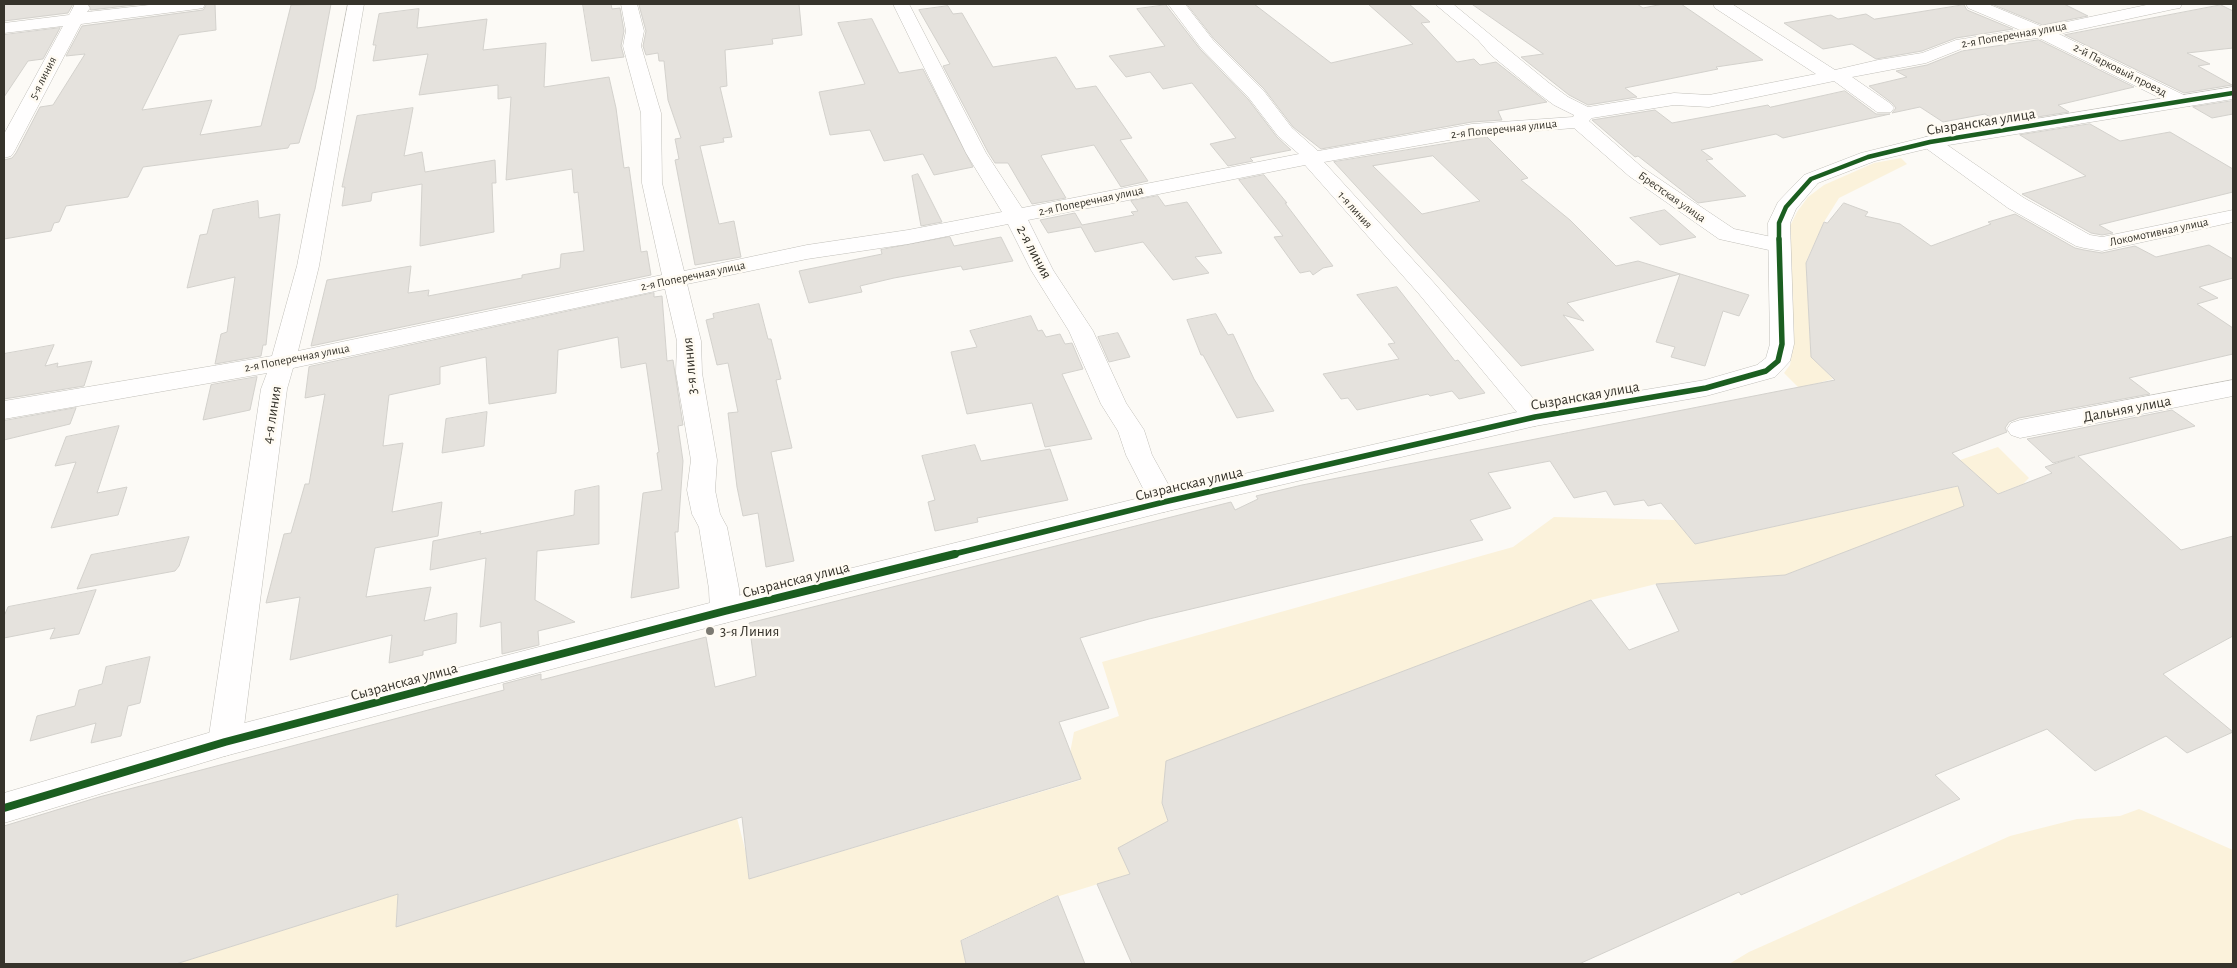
<!DOCTYPE html>
<meta charset="utf-8">
<style>
body{margin:0}
#map{position:relative;width:2237px;height:968px;overflow:hidden;background:#fcfaf6;font-family:"Alegreya Sans",sans-serif}
canvas{display:block}
.frame{position:absolute;inset:0;border:5px solid #36332b;pointer-events:none}
</style>
<div id="map">
<canvas width="2237" height="968"></canvas>
<div class="frame"></div>
</div>
<script>
const ctx = document.querySelector('canvas').getContext('2d');
ctx.lineJoin = 'round';
function fillPath(path, color) { ctx.fillStyle = color; ctx.fill(path, 'evenodd'); }
function stroke(path, color, width, dash) { ctx.strokeStyle = color; ctx.lineWidth = width; ctx.lineCap = dash ? 'butt' : 'round'; ctx.setLineDash(dash || []); ctx.stroke(path); }
function write(font, color, halo, rows, align = 'center') {
  ctx.font = font + ' "Alegreya Sans",sans-serif'; ctx.lineWidth = 5; ctx.setLineDash([]); ctx.textBaseline = 'middle'; ctx.strokeStyle = halo; ctx.fillStyle = color; for (const [text, x, y, turn = 0] of rows) {
    ctx.save(); ctx.translate(x, y); ctx.rotate((+turn || 0) * Math.PI / 180); ctx.textAlign = isNaN(turn) ? turn : align; if (halo) ctx.strokeText(text, 0, 0); ctx.fillText(text, 0, 0); ctx.restore();
  }
}
const green = new Path2D(`
 M1901 158 1907 164 1839 198 1824 222 1806 262 1811 356 1833 379 1799 388 1784 373 1790 365 1793 347 1790 226 1797 212 1808 197 1824 185 1874 163Z
 M1998 447 2029 478 2023 484 1785 575 1656 584 1591 600 1167 761 1162 803 1168 821 1119 848 1130 874 1053 898 961 940 966 964H176L398 894 396 926 737 818 746 853 749 879 1081 780 1070 753 1074 732 1119 716 1102 662 1513 547 1554 517 1675 520 1695 544 1983 481 1960 460Z
 M2139 809 2233 850V964H1729L1749 952 2010 836 2077 819 2120 816Z`);
const building = new Path2D(`
 M15 4H73L68 13 4 21V5Z
 M89 4H143L91 10Z
 M207 4H215L216 30 179 35 142 110 212 100 200 135 261 126 291 5 331 4 315 89 299 143 290 144 288 148 143 167 128 197 66 206 59 222 54 223 51 231 4 239V160L12 158 16 153 40 107 53 105 85 54 66 56 82 26 203 10Z
 M583 4H611L612 9 620 8 624 31 621 46 624 57 592 61Z
 M651 4H799L802 35 772 39 773 44 725 50 727 86 720 87 732 137 723 138 724 142 700 146 719 224 734 221 741 257 695 265 675 160 679 159 675 139 681 138 668 100 664 61H659L658 53 646 55 643 46 646 31 639 5Z
 M1187 4H1254L1331 63 1413 44 1368 4H1409L1430 22 1421 23 1457 62 1474 59 1480 65 1496 62 1547 102 1498 111 1502 120 1472 122 1321 149 1293 127 1264 89 1214 39Z
 M1472 4H1637L1643 8 1663 4H1681L1763 60 1716 67 1718 69 1625 88 1637 97 1588 105 1569 95 1521 57 1543 54Z
 M1992 4H2064L2088 16 2043 25Z
 M1166 5 1200 49 1248 99 1277 137 1291 150 1250 158 1253 161 1228 166 1210 144 1236 138 1192 83 1163 89 1150 72 1126 77 1109 56 1165 46 1137 9Z
 M1964 5 1967 10 2013 29 1956 38 1922 51 1876 59 1852 44 1823 49 1784 23 1831 15 1838 19 1866 14 1874 19Z
 M2221 5 2233 11V48L2187 53 2210 64 2198 66 2232 85 2184 93 2065 35Z
 M948 6 953 14 962 13 993 67 1056 57 1076 89 1096 86 1132 138 1120 140 1148 181 1121 187 1094 145 1042 155 1041 156 1066 198 1032 204 1008 163H995L988 152 943 66 950 64 919 10Z
 M419 9 417 28 487 19 483 50 546 43 544 87 609 77 616 108 624 168 629 167 641 252 647 251 651 275 311 346 327 280 411 266 408 293 429 290 428 296 522 278V275L560 268 561 254 584 251 578 192 574 193 572 169 506 180 511 97 498 99V85L419 95 428 54 373 61 376 45H373L379 14Z
 M872 19 899 73 923 69 973 167 934 175 923 154 884 161 870 130 830 135 819 92 865 84 838 23Z
 M60 28 43 59 28 61 4 97V35Z
 M2039 40 2134 87 2058 105 2069 112 2000 123 1985 114 1943 122 1920 107 1892 113 1896 108 1892 103 1869 86 1907 77 1896 71 1927 65 1962 51Z
 M1845 91 1876 114H1890L1783 138 1776 134 1701 150 1713 159 1706 160 1746 196 1698 203 1638 156 1635 157 1592 120 1655 110 1672 123 1768 105 1770 107Z
 M2233 101V114L2212 118 2193 107Z
 M413 108 404 156 422 152 425 172 495 160 496 183H492L494 232 420 246 422 184 372 193 371 201 342 206 345 187H342L357 116Z
 M2090 124 2120 141 2170 132 2233 169V192L2099 225 2113 233 2102 235 2091 233 2022 194 2086 176 2020 135Z
 M1487 137 1528 178 1521 180 1570 220 1616 266 1638 261 1749 295 1739 316 1723 311 1705 366 1671 357 1675 347 1656 342 1680 274 1567 303 1584 321 1563 315 1594 350 1521 366 1334 162ZM1433 156 1480 201 1422 214 1373 166Z
 M918 174 942 222 921 226 912 176Z
 M1264 175 1287 203H1285L1333 266 1323 268 1313 275 1310 271 1300 273 1274 237 1283 236 1239 180Z
 M1158 196 1165 206 1187 202 1222 253 1195 257 1209 273 1173 280 1143 242 1095 252 1081 227 1048 233 1040 220 1075 213 1082 225 1134 215 1131 212 1138 211 1131 201Z
 M258 201 259 218 280 214 266 345H263L261 356 215 364 221 334 227 332 235 277 187 288 200 235 207 234 213 210Z
 M1844 203 1868 212 1865 216 1900 224 1931 246 1991 224 1988 222 2015 214 2075 248 2084 250 2102 253 2135 246 2156 257 2209 245 2233 259V278L2199 287 2218 298 2197 304 2233 328V354L2129 378 2150 394 2019 418 2009 422 2005 428 2007 432 1952 453 1998 494 2052 473 2045 467 2075 457 2053 463 2027 439 2172 410 2195 426 2078 456 2181 550 2233 536V636L2163 674 2233 732 2187 753 2166 736 2095 771 2047 729 1935 775 1960 799 1741 895 1739 892 1579 964H1132L1097 884 1130 874 1118 848 1168 821 1162 803 1166 761 1591 600 1629 650 1679 631 1656 584 1785 575 1964 506 1958 486 1695 544 1661 503 1648 506 1644 500 1614 505 1606 491 1574 498 1550 461 1488 473 1511 508 1470 520 1483 540 1149 619 1080 638 1109 708 1059 722 1081 779 749 879 742 817 396 927 398 894 176 964H4V826L99 797 504 690 503 684 541 674V680L706 637 715 687 756 676 749 623 1231 502 1235 510 1258 499 1256 496 1302 485 1835 380 1811 357 1806 263 1824 222 1827 223Z
 M1665 210 1696 237 1660 245 1630 218Z
 M950 237 954 246 1001 237 1013 261 963 270 961 266 894 278 860 286 862 292 809 303 799 271 882 254 881 250Z
 M1397 287 1455 361 1458 360 1485 393 1459 399 1452 391 1430 396 1428 394 1357 410 1348 398 1341 399 1323 374 1399 359 1388 344 1395 343 1357 295Z
 M654 293V297L662 296 667 361 673 360 683 425 678 426 683 461 678 532H675L679 588 631 598 643 493 662 490 657 453 659 452 646 363 621 368 618 337 558 350 556 393 489 404 486 357 440 367V384L389 395 383 446 403 443 392 512 442 502 438 536 375 548 366 597 431 587 424 621 457 613 456 643 423 651V655L389 663 392 635 290 660 300 597 266 603 284 534 291 533 305 484H309L325 394 305 398 309 367Z
 M759 304 768 339H771L781 379 776 380 792 448 771 452 794 561 766 567 758 513 743 516 737 487 728 413 738 412 728 363 717 365 706 320 714 318 713 314Z
 M1216 314 1228 335 1233 334 1254 379 1274 411 1237 418 1203 355H1201L1187 320Z
 M1031 316 1038 331 1042 330 1046 337 1060 334 1065 344 1072 343 1083 369 1062 374 1092 439 1045 447 1032 403 967 414 951 352 977 347 970 331Z
 M1118 333 1130 357 1109 362 1098 337Z
 M54 345 45 366 58 363 57 367 92 361 84 386 4 399V354Z
 M257 377 250 410 203 420 211 385Z
 M76 408 70 424 4 440V421Z
 M487 412 484 446 442 453 446 419Z
 M119 426 97 493 127 487 118 515 51 528 76 462 55 466 66 437Z
 M975 445 981 461 1050 449 1068 500 977 518 978 522 935 531 928 502 935 500 922 456Z
 M599 486V544L537 551 535 600 575 622 538 631 539 645 502 654 501 622 480 627 486 558 430 570 433 541 481 531 480 534 574 515 575 491Z
 M189 537 179 566 175 571 77 589 91 555Z
 M96 590 79 634 50 639 55 628 4 638V616L8 607Z
 M150 657 140 703 128 706 121 736 91 743 96 723 30 741 37 716 75 706 79 690 102 684 106 667Z
 M1058 896 1085 964H966L961 941Z`);
const minor = new Path2D(`
 M75 4H87L90 8 87 12 158 4H205L203 8 197 9 81 24 14 152 11 156 4 158V134L63 26 4 33V23L69 15Z
 M348 4H364L319 266 298 351 662 275 642 183 641 113 623 46 626 31 621 4H637L644 31 641 46 661 113 662 183 684 271 807 245 908 230 1002 212 966 153 893 4H909L986 153 1022 208 1299 154 1278 136 1249 98 1201 48 1168 4H1185L1213 40 1263 90 1292 128 1318 151 1472 124 1573 117 1574 115 1554 105 1535 91 1491 55 1478 40 1435 4H1453L1549 83 1568 97 1588 107 1674 93 1709 95 1816 74 1715 8 1713 4H1732L1835 70 1878 60 1922 53 1956 40 2020 30 1968 8 1966 4H1988L2043 27 2151 4H2182L2180 8 2174 9 2059 34 2190 98 2193 102 2190 106H2176L2039 38 1984 44 1961 49 1926 63 1852 77 1891 104 1894 108 1891 112H1877L1834 81 1709 107 1674 105 1592 118 1589 121 1643 168 1734 229 1786 240 1789 245 1786 250 1778 252 1719 239 1629 176 1574 128 1472 136 1324 162 1435 284 1544 411 1548 417 1544 423 1535 426 1526 423 1419 294 1305 165 1028 220 1053 270 1093 331 1126 403 1144 430 1152 455 1178 502 1174 509 1164 512 1154 509 1150 502 1126 455 1118 431 1101 404 1069 331 1031 270 1008 224 908 244 807 259 687 284 701 341 702 373 717 460 715 490 720 514 727 527 739 589 740 611 736 619 725 623 714 619 710 611 709 589 699 527 692 514 687 490 691 460 676 373 677 341 665 289 293 368 287 389 242 742 237 752 225 756 213 752 208 742 261 389 267 373 4 419V401L272 356 297 266Z
 M1930 136 1937 138 2024 198 2090 235 2102 237 2233 210V222L2102 251 2084 248 2076 246 2008 208 1923 146 1920 142 1923 138Z
 M2233 380V396L2020 438 2011 435 2007 429 2011 423 2020 420Z`);
const tertiary = new Path2D(`
 M2233 87V99L1930 148 1875 161 1818 183 1796 209 1790 223 1794 344 1790 361 1775 377 1706 396 1535 426 1164 512 725 623 225 756 4 823V793L225 728 725 599 1164 492 1535 408 1705 380 1757 365 1766 358 1770 344 1768 223 1778 202 1804 175 1861 153 1930 136Z`);
const cyclewayFar2 = new Path2D(`
 M1779 240V223L1786 207 1811 179 1868 157 1930 142 2233 93`);
const cyclewayFar1 = new Path2D(`
 M950 555 1164 502 1535 417 1706 388 1766 371 1778 361 1782 344 1779 239`);
const cycleway = new Path2D(`
 M4 808 225 742 725 611 955 554`);
const markers = [
 [710,631,5,"#7b7972"]
];
const farStreetnames = [
 ["2-я Поперечная улица",2014,35,-10],
 ["2-й Парковый проезд",2120,70,27],
 ["5-я линия",43,78,-63],
 ["2-я Поперечная улица",1504,129,-6],
 ["Брестская улица",1672,197,35],
 ["2-я Поперечная улица",1091,201,-12],
 ["1-я линия",1355,210,48],
 ["Локомотивная улица",2159,232,-12],
 ["2-я Поперечная улица",693,276,-12],
 ["2-я Поперечная улица",297,358,-11]
];
const streetNames = [
 ["Сызранская улица",1981,122,-9],
 ["2-я линия",1034,252,62],
 ["3-я линия",690,366,-95],
 ["Сызранская улица",1585,396,-10],
 ["Дальняя улица",2127,409,-11],
 ["4-я линия",272,415,-81],
 ["Сызранская улица",1189,484,-13],
 ["Сызранская улица",796,580,-14],
 ["Сызранская улица",404,682,-15]
];
const poiNames = [
 ["3-я Линия",720,631]
];
fillPath(green, '#fbf2db');
fillPath(building, '#e5e2dd');
stroke(building, '#d3d1cc', 1);
stroke(minor, '#c1bfb9', 1);
stroke(tertiary, '#c1bfb9', 1);
fillPath(minor, '#fffefe');
fillPath(tertiary, '#fffefe');
stroke(cyclewayFar2, '#1b5e20', 4.5);
stroke(cyclewayFar1, '#1b5e20', 5.5);
stroke(cycleway, '#1b5e20', 8);
for (const [x, y, r, color] of markers) { const dot = new Path2D(); dot.arc(x, y, r, 0, 2 * Math.PI); ctx.fillStyle = color; ctx.fill(dot); stroke(dot, '#fffbf3', 2); }
write('12px', '#36332b', '#fffbf3', farStreetnames);
write('15px', '#36332b', '#fffbf3', streetNames);
write('15px', '#36332b', '#fffbf3', poiNames, 'left');
</script>
